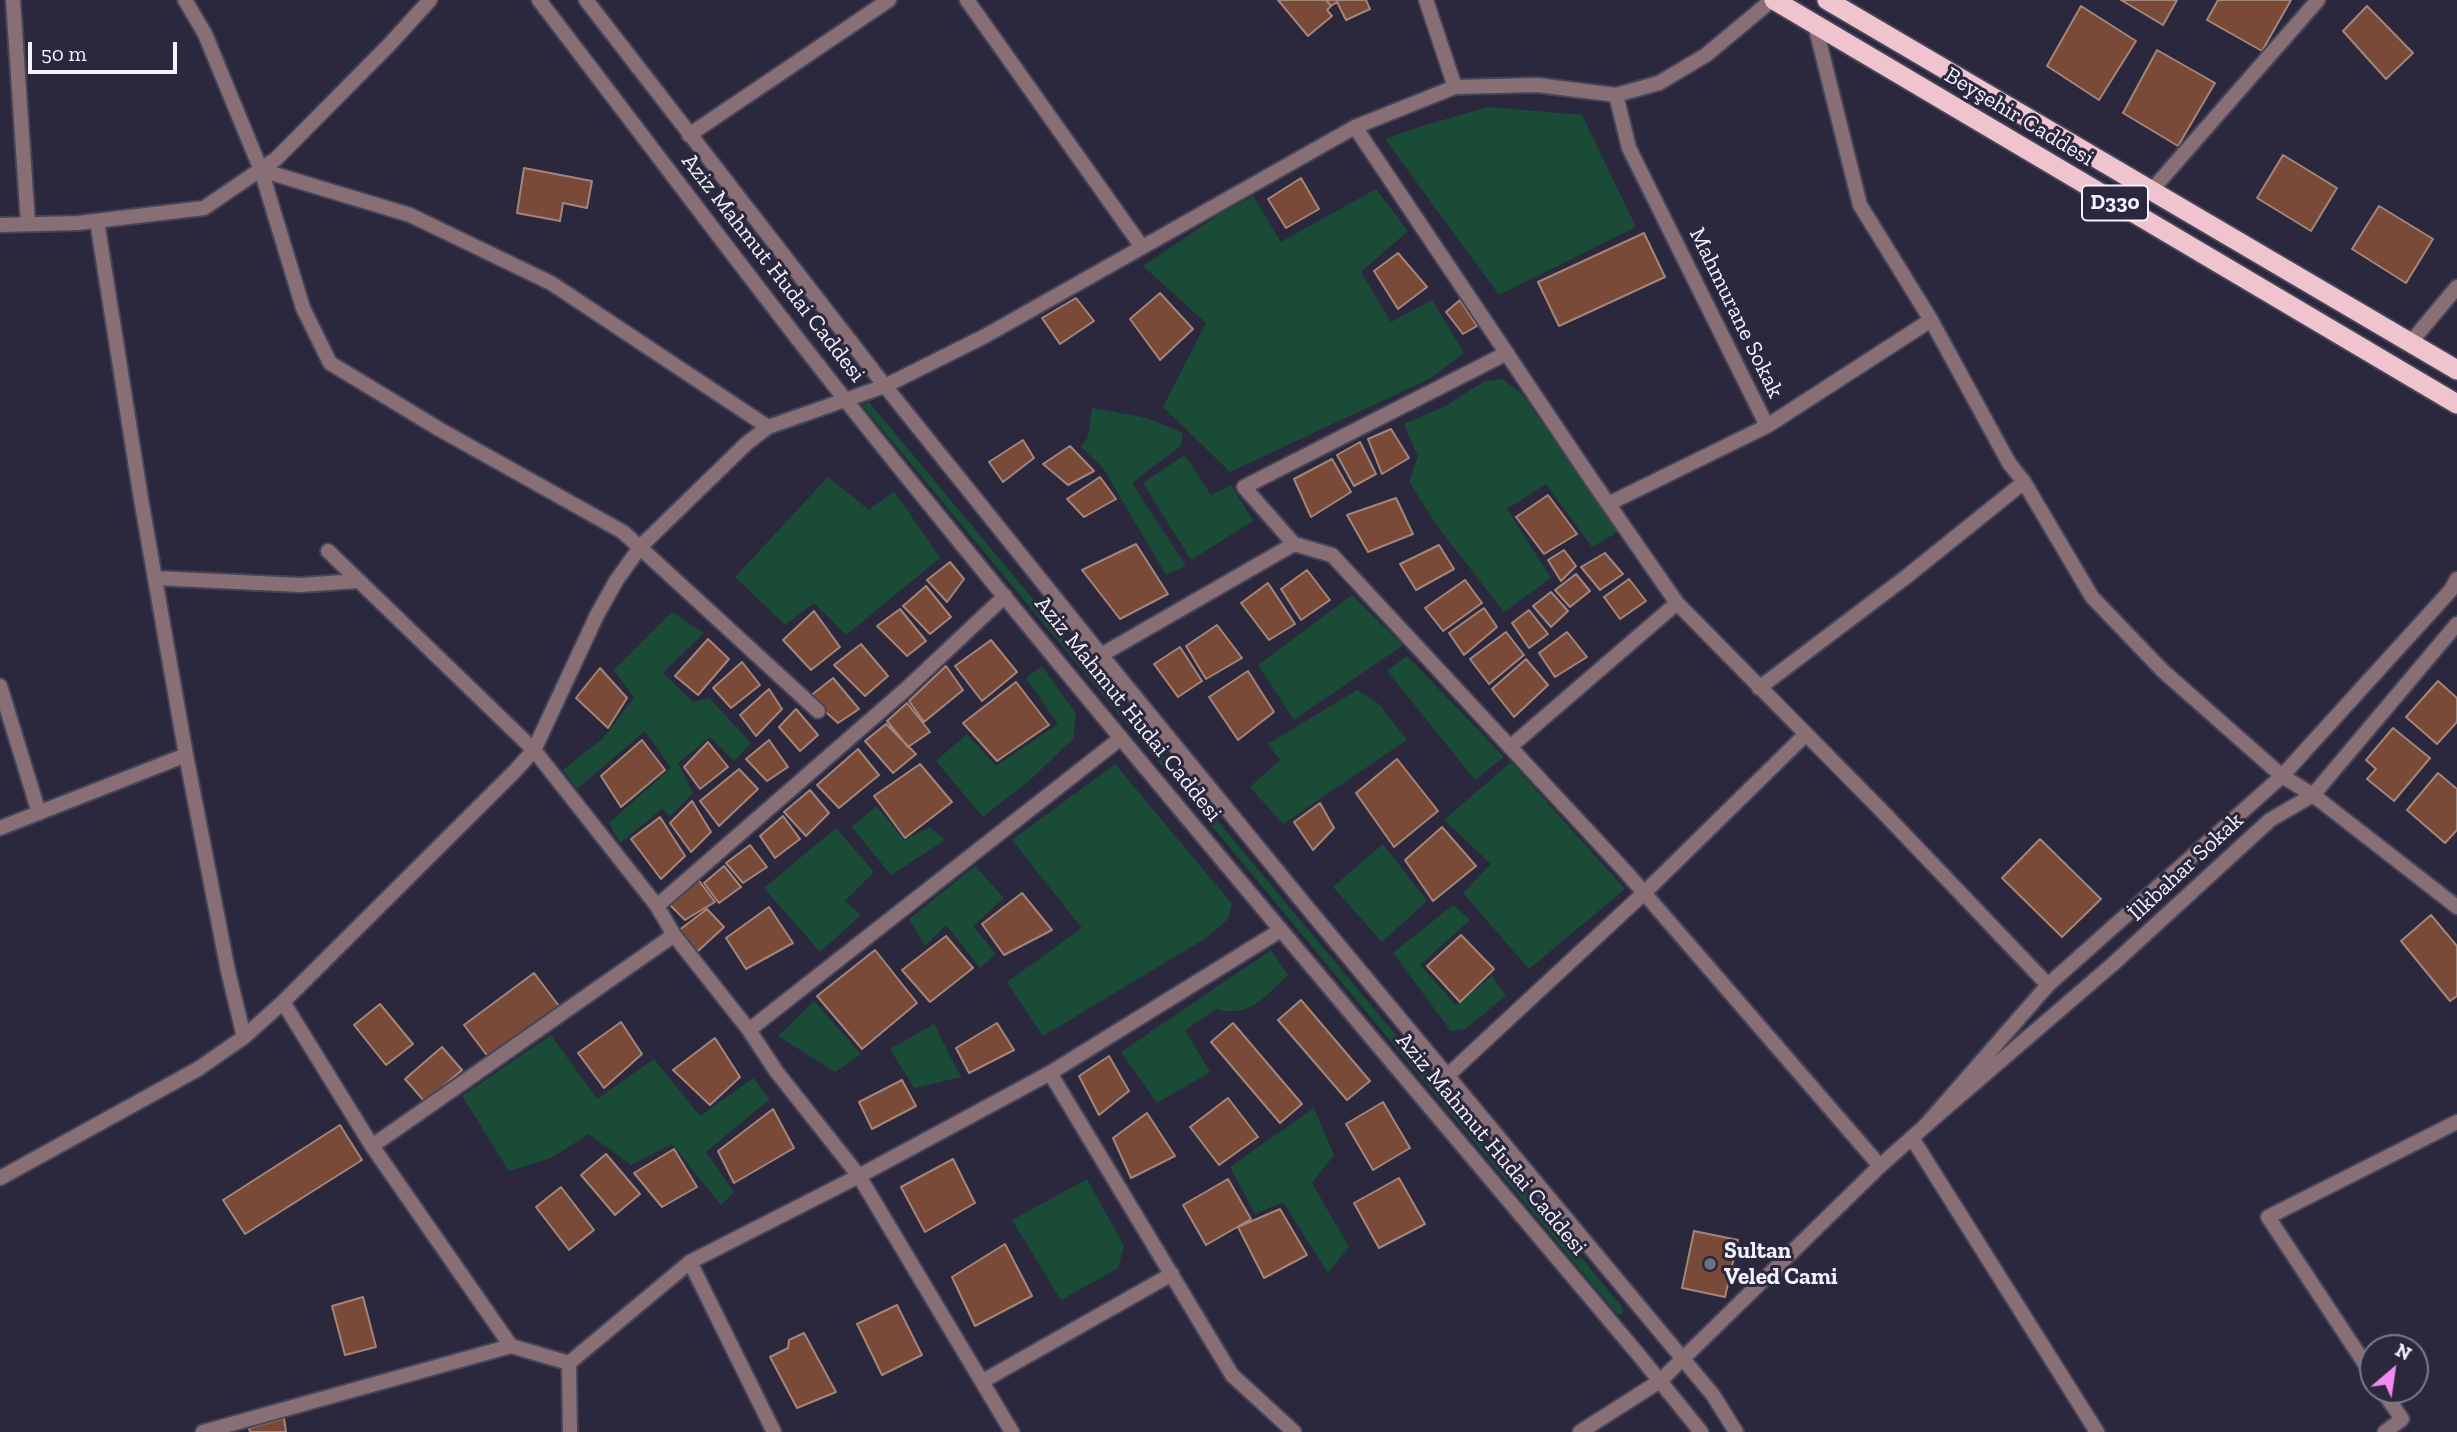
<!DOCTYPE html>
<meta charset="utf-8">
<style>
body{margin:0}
#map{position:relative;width:2457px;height:1432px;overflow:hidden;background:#2b283e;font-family:"Zilla Slab",serif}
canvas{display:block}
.north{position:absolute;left:2359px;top:1334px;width:70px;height:70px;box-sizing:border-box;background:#2b283e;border:2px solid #7b798b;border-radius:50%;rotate:29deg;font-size:19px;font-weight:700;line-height:28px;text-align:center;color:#f3f2fe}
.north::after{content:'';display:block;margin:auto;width:24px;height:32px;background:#f38af2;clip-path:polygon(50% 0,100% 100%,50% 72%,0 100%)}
.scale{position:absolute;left:28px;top:42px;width:149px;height:32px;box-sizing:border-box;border:4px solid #f3f2fe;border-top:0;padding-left:9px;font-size:21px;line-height:24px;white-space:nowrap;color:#f3f2fe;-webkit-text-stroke:5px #2b283e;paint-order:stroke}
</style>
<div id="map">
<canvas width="2457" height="1432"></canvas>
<div class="north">N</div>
<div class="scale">50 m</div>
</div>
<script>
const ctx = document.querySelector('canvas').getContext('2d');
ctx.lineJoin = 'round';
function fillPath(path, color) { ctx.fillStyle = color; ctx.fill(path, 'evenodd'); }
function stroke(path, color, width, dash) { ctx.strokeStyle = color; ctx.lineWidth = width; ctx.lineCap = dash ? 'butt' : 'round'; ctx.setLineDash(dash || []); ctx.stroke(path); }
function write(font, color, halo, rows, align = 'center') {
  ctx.font = font + ' "Zilla Slab",serif'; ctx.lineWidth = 6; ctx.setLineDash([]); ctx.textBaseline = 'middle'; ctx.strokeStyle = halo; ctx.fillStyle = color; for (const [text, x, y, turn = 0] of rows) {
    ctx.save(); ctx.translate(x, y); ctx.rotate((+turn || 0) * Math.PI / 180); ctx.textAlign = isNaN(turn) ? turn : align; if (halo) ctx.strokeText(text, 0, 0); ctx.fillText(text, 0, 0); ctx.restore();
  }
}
const green = new Path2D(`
 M1489 107 1582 115 1636 227 1499 295 1385 139 1422 126Z
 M1376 189 1408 231 1361 272 1391 322 1432 300 1464 353 1431 378 1230 472 1163 407 1206 323 1143 266 1223 212 1253 196 1281 242Z
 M1503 379 1522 394 1618 532 1592 547 1546 484 1507 509 1551 578 1504 612 1438 527 1409 482 1418 457 1404 424 1446 406 1483 382Z
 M869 402 1623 1308 1622 1314 1618 1315 862 405Z
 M1092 408 1147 418 1183 433 1181 446 1132 483 1186 566 1166 575 1103 468 1081 447 1088 437Z
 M1185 455 1211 495 1231 485 1253 521 1191 560 1143 483Z
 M828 477 869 510 894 491 940 558 846 635 814 603 785 625 735 577Z
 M1352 595 1403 645 1294 720 1258 665Z
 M672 612 704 633 663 673 693 702 709 698 751 743 734 761 710 737 678 763 693 793 670 816 662 809 620 843 609 823 671 768 645 731 577 789 563 770 603 738 634 698 614 670Z
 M1407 656 1504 757 1475 780 1387 671Z
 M1042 666 1076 714 1073 739 1030 780 983 817 936 761 967 734 996 766 1058 724 1026 678Z
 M1357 690 1379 704 1407 740 1283 824 1250 787 1280 760 1268 744Z
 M1511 762 1625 889 1529 969 1463 893 1491 864 1444 820Z
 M1115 764 1232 904 1228 919 1206 938 1043 1036 1007 982 1082 928 1012 840Z
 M876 806 904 840 930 827 945 840 891 875 852 827Z
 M836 828 874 872 845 901 861 915 820 952 764 888Z
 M1383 844 1427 901 1382 942 1333 887Z
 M975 866 1004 898 973 926 996 954 980 968 946 925 925 946 909 919Z
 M1453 905 1470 920 1420 965 1456 1005 1492 976 1506 996 1465 1029 1451 1031 1393 953Z
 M1271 950 1288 975C1266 995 1249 1019 1217 1009L1185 1030 1210 1072 1157 1103 1121 1052Z
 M814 1001 861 1054 835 1072 778 1036Z
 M934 1024 961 1077 914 1088 890 1049Z
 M551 1035 597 1099 654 1059 700 1116 753 1078 770 1099 706 1152 734 1192 721 1205 672 1144 631 1165 589 1134 551 1158 509 1171 462 1096Z
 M1314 1108 1334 1155 1312 1183 1349 1247 1328 1273 1283 1202 1255 1214 1230 1167Z
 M1087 1179 1124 1246 1118 1268 1061 1300 1012 1220Z`);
const building = new Path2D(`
 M1278 0H1326L1331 6 1327 10 1332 16 1308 36Z
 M1326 0H1366L1370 9 1346 20 1337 2 1331 6Z
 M2121 0H2177L2163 25Z
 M2218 0H2291L2262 51 2207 20Z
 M2081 6 2136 41 2099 100 2047 66Z
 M2367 6 2413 53 2386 79 2343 31Z
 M2157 50 2215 83 2178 146 2123 113Z
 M2283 155 2337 188 2311 231 2257 198Z
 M524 168 592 181 587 208 563 203 560 221 517 213Z
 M1301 178 1319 209 1286 228 1268 199Z
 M2379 206 2433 239 2406 283 2352 249Z
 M1644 233 1665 277 1559 326 1538 282Z
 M1398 253 1427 287 1398 309 1374 271Z
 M1160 293 1193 329 1160 360 1130 319Z
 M1076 298 1094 321 1060 344 1042 318Z
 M1460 300 1477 326 1463 334 1446 312Z
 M1391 429 1409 458 1382 474 1368 439Z
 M1023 440 1034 458 1003 482 989 462Z
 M1360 442 1376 474 1354 486 1337 455Z
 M1070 446 1094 471 1068 485 1043 464Z
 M1332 459 1351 492 1311 517 1294 479Z
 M1100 477 1116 499 1084 517 1067 499Z
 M1548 495 1577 534 1544 554 1516 517Z
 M1396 498 1413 534 1368 552 1347 515Z
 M1136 544 1168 594 1120 619 1082 570Z
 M1439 545 1454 569 1416 590 1400 564Z
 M1564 550 1576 566 1561 581 1548 560Z
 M1605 553 1623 574 1600 590 1581 567Z
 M950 562 964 579 947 602 927 580Z
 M1307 570 1330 600 1301 620 1281 589Z
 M1576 574 1590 591 1570 607 1555 590Z
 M1629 579 1646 601 1620 619 1604 597Z
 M1465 580 1482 603 1443 631 1425 608Z
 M1268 583 1295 624 1269 640 1241 603Z
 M926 586 951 617 930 634 903 606Z
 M1551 592 1568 611 1551 627 1533 606Z
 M1484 608 1497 627 1464 655 1449 633Z
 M900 609 926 641 907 656 877 626Z
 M1529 610 1548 634 1529 648 1512 623Z
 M814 611 840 647 811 670 783 640Z
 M1217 625 1242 658 1206 679 1186 646Z
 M1506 632 1524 655 1489 684 1470 659Z
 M1567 632 1587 657 1555 677 1539 653Z
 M708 639 729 659 698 695 675 676Z
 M991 640 1017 672 982 701 955 666Z
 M861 644 888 676 865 696 834 665Z
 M1180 647 1202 681 1178 697 1154 664Z
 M1526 659 1548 685 1514 717 1492 689Z
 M742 662 760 685 731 708 713 688Z
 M946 666 963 690 924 722 909 701Z
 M600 668 627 698 608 728 576 698Z
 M1248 671 1274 712 1238 740 1209 697Z
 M833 678 859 709 838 723 809 697Z
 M2438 681 2457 698V722L2437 744 2406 717Z
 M1016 682 1049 725 997 761 963 723Z
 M769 689 782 709 756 736 740 715Z
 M907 703 930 732 908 747 887 721Z
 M796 709 818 735 800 751 779 727Z
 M886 724 916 754 893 773 865 741Z
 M2393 728 2430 758 2394 801 2367 779 2376 769 2366 760Z
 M642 740 665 770 621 807 601 776Z
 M769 740 788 767 767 781 746 759Z
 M708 742 728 767 700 789 684 767Z
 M858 749 879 775 839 808 817 785Z
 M1397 759 1438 811 1394 847 1356 793Z
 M920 764 952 802 905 838 874 796Z
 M739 769 758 789 719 826 700 801Z
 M2438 773 2457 789V830L2445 843 2407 810Z
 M810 790 829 813 806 836 784 812Z
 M692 801 711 832 691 852 670 823Z
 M1320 803 1334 828 1313 850 1294 822Z
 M783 816 800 839 775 858 760 836Z
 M660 817 685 856 661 879 631 839Z
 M1442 827 1476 866 1433 901 1405 860Z
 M2040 839 2101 899 2062 937 2002 878Z
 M750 845 767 867 743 883 726 863Z
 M724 866 741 887 719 903 704 883Z
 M697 878 715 902 685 920 667 902Z
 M1022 893 1052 930 1004 955 982 924Z
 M769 907 793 943 746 969 726 938Z
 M707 909 724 927 697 952 678 931Z
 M2431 915 2457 946V996L2450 1001 2401 941Z
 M1461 935 1494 969 1460 1002 1427 966Z
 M946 936 973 968 930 1002 902 970Z
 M875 950 917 1003 862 1049 817 996Z
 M534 973 559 1006 489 1058 464 1025Z
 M1301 1000 1370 1081 1347 1100 1278 1020Z
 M380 1004 413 1044 386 1065 354 1025Z
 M621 1022 642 1054 604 1088 578 1053Z
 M997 1023 1014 1050 969 1073 956 1048Z
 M1233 1023 1302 1104 1280 1123 1211 1042Z
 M715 1038 740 1077 710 1105 673 1070Z
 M442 1047 462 1070 425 1102 405 1079Z
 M1109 1056 1129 1091 1099 1115 1079 1076Z
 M902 1080 916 1106 872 1129 859 1102Z
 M1228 1098 1258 1137 1219 1165 1190 1127Z
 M1383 1102 1410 1148 1373 1170 1346 1124Z
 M773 1109 794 1148 734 1183 718 1151Z
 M1147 1113 1175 1156 1131 1178 1113 1138Z
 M340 1125 362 1160 245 1234 223 1200Z
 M674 1149 697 1187 662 1207 634 1173Z
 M606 1154 640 1194 615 1215 581 1175Z
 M953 1159 975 1203 925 1232 901 1187Z
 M1399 1178 1425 1224 1379 1248 1354 1203Z
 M1228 1179 1251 1219 1206 1245 1183 1205Z
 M561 1187 594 1230 569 1250 536 1207Z
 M1280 1209 1307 1255 1264 1278 1238 1227Z
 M1694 1231 1738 1240 1725 1297 1682 1288Z
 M1005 1244 1032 1296 975 1326 952 1277Z
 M363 1297 376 1347 345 1355 332 1306Z
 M897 1305 922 1355 882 1375 857 1324Z
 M804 1333 836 1392 797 1408 770 1357 788 1348 789 1340Z
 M284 1418 286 1432H250L249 1428Z`);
const minor = new Path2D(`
 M13 0 28 224
 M185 0 205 34 261 170
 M967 0 1142 247
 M1426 0 1455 87
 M1355 127 1591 479 1677 603 1880 809 2048 985 1925 1126 1880 1166 1660 1381 1580 1432
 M689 135 889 0
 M2151 191 2318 0
 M97 221 141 499 186 755
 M0 225 78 223 204 208 276 159 389 45 430 0
 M2410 343 2457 287
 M1767 426 1931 320 1860 205 1815 25
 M768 427 551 283 410 215 261 170 303 308 330 363 439 429 623 532 818 711
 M2024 482 2092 597 2163 671 2282 776 2313 795 2457 907
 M1608 504 1767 426 1629 148 1616 95
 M1294 544 1332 555 1626 872 1880 1166
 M328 551 534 750 657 906 674 935 749 1030 776 1071 859 1176 1012 1432
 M155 578 300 585 359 581
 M1101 655 1294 544 1244 487 1507 353
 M0 686 39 813
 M1759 688 1906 577 2024 482 2009 463 1931 320
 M1510 747 1677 603
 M0 828 186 755 228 971 244 1037
 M657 906 906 689 1005 596
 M749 1030 1121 738
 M1050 1073 1281 930
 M1447 1076 1644 893 1805 735
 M1912 1138 2097 1432
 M372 1146 674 935
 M0 1178 198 1069 244 1037 283 1002 515 771 534 750 597 615 616 581 641 546 747 443 768 427 885 386 985 336 1355 127 1455 87 1537 85 1616 95 1659 83 1706 55 1772 0
 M690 1262 774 1432
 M511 1346 569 1363
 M2373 1376 2268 1217 2457 1122
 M983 1381 1172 1274
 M2382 1390 2402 1419 2385 1432
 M203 1432 511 1346 372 1146 283 1002
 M570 1432 569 1363 690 1262 859 1176 1050 1073 1232 1375 1294 1432`);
const tertiary = new Path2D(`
 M539 0C667 167 792 336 925 499 1158 787 1399 1070 1638 1354L1701 1432
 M586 0 885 386 1101 655 1306 906 1713 1395 1736 1432
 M2048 985 2282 776 2451 590 2457 579
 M1925 1126 2113 964 2270 820 2313 795 2457 624`);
const trunk = new Path2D(`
 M1774 0 2457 404
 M1827 0 2457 370`);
const markers = [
 [1710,1264,7,"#6b7280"]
];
const shields = [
 [2115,203,66]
];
const shieldNames = [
 ["D330",2115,203]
];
const streetNames = [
 ["Beyşehir Caddesi",2019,117,31],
 ["Aziz Mahmut Hudai Caddesi",773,268,52],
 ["Mahmurane Sokak",1736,313,64],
 ["Aziz Mahmut Hudai Caddesi",1128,709,51],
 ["İlkbahar Sokak",2186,867,-43],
 ["Aziz Mahmut Hudai Caddesi",1491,1144,50]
];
const poiNames = [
 ["Sultan",1724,1251],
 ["Veled Cami",1724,1277]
];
fillPath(green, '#194b36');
fillPath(building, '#794a38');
stroke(building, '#a3857a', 2);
stroke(minor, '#474459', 18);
stroke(tertiary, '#474459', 18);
stroke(trunk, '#474459', 23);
stroke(minor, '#886f75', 14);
stroke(tertiary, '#886f75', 14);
stroke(trunk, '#f0c4ce', 19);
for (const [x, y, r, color] of markers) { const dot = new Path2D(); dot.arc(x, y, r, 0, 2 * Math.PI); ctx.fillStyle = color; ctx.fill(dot); stroke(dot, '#2b283e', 2.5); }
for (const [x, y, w] of shields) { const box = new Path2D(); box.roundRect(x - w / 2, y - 17.5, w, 35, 5); ctx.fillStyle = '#2b283e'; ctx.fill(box); stroke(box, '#f3f2fe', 2); }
write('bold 21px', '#f3f2fe', null, shieldNames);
write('23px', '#f3f2fe', '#2b283e', streetNames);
write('bold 23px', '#f3f2fe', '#2b283e', poiNames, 'left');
</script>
